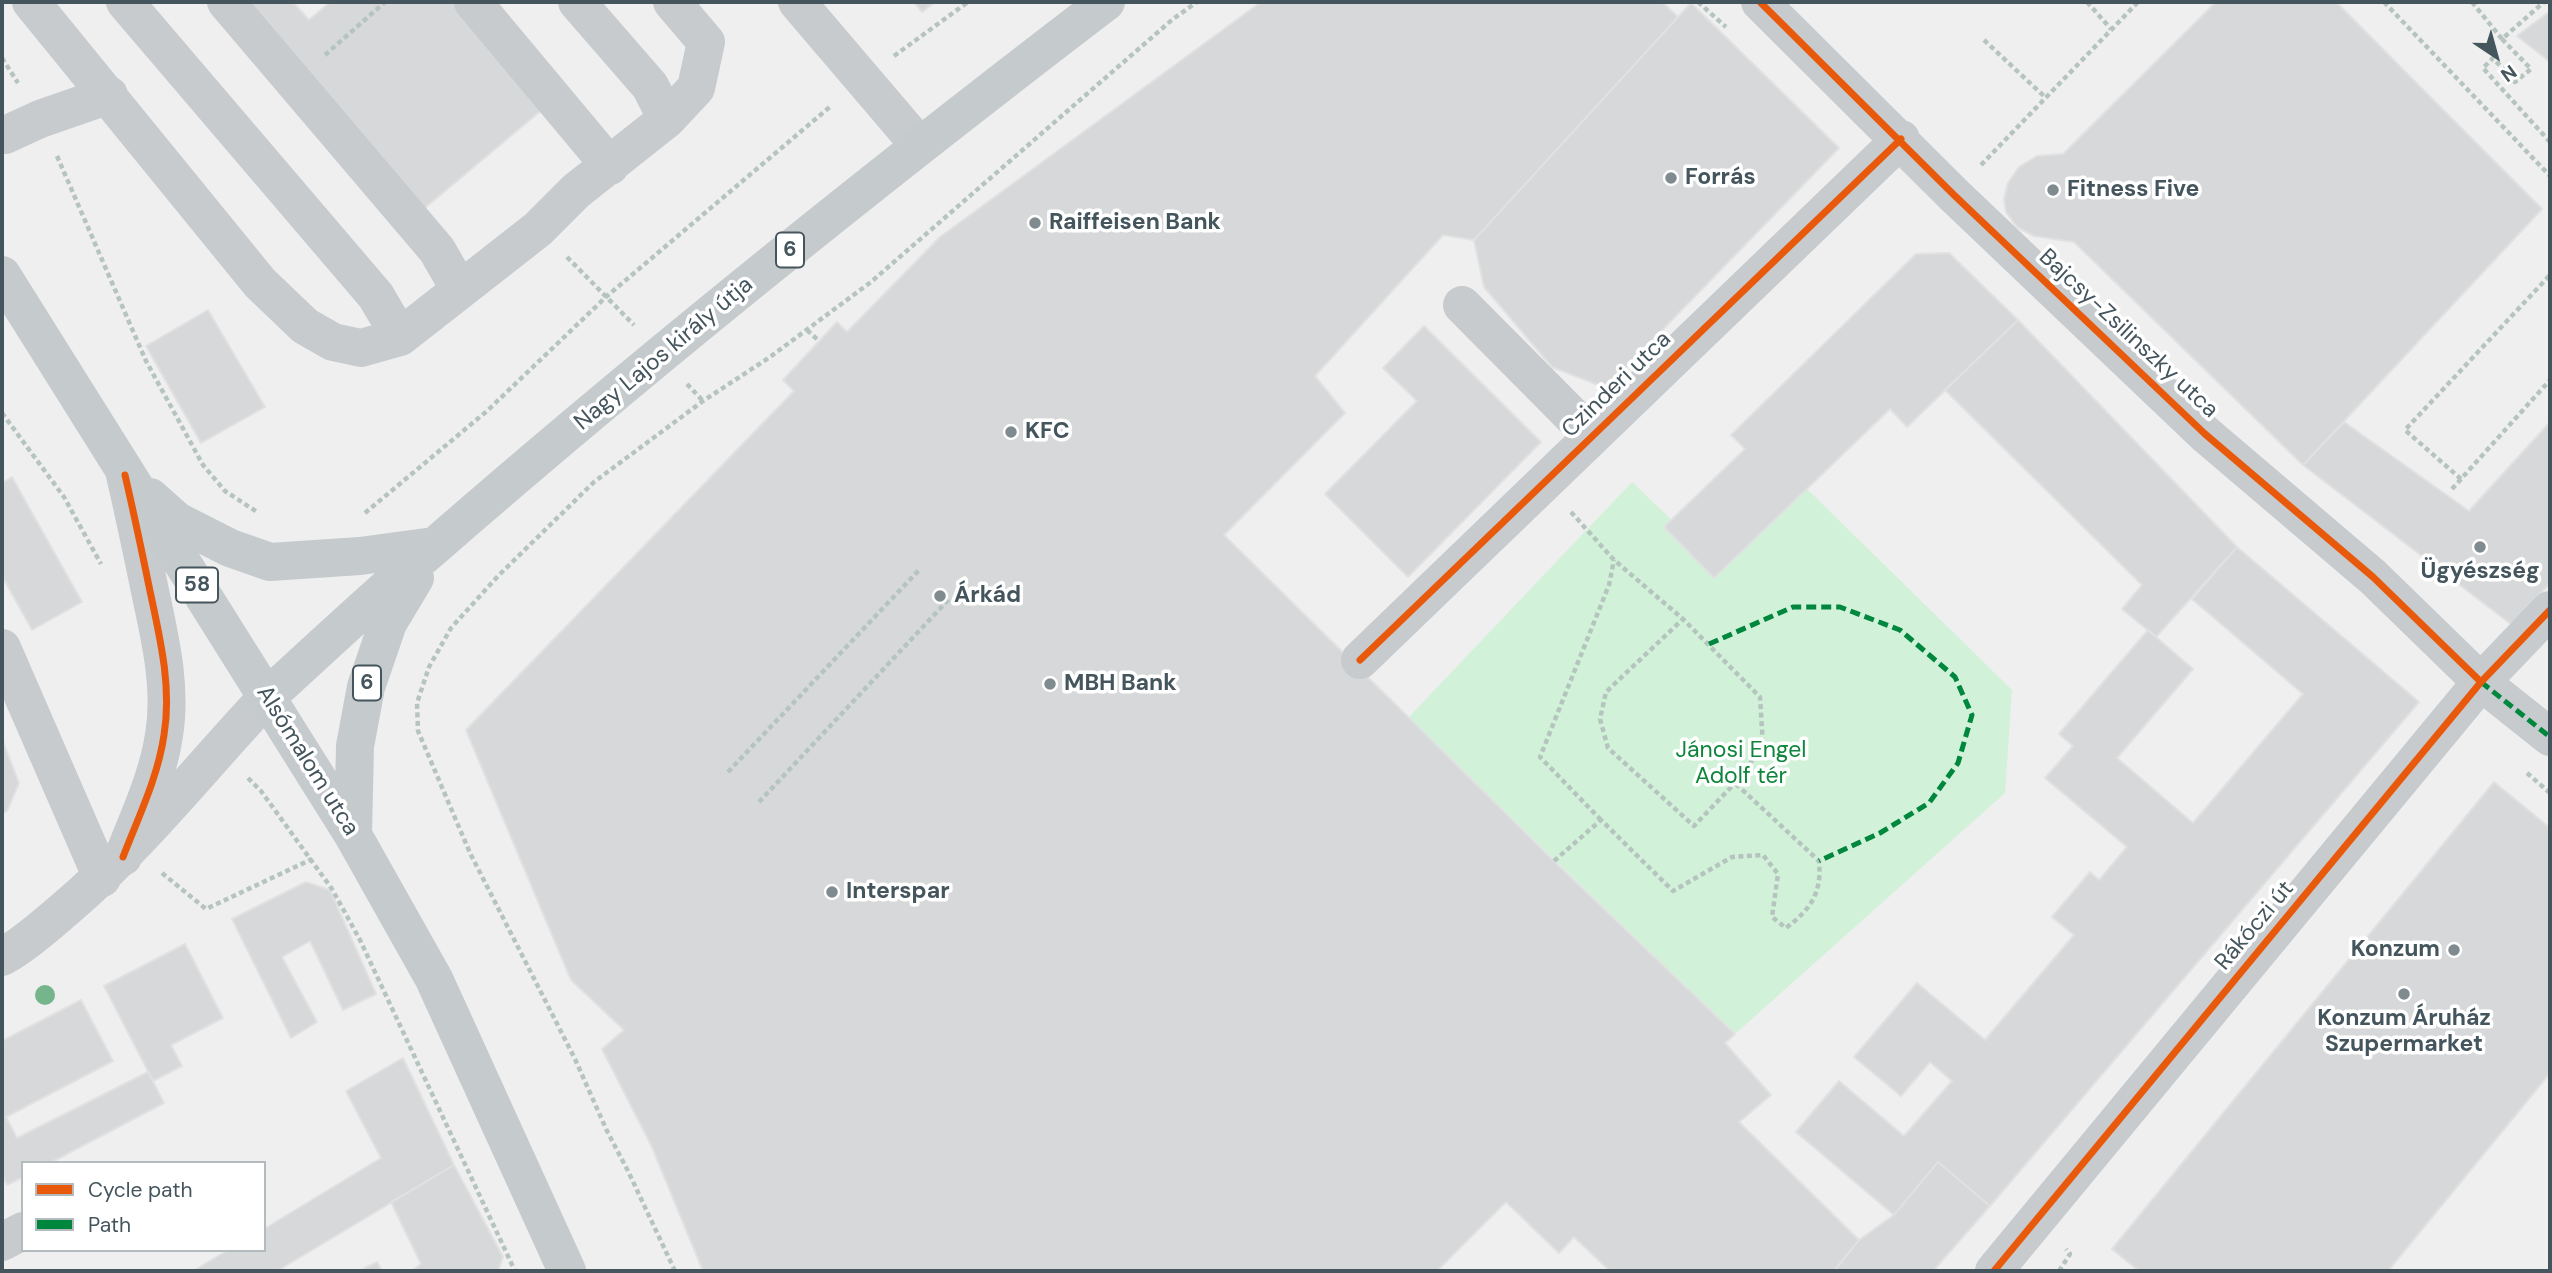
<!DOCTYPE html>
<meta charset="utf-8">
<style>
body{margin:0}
#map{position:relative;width:2552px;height:1273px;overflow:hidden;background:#f0efef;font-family:"DM Sans",sans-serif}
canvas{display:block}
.frame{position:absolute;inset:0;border:4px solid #44555d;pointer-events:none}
.legend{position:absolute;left:21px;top:1161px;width:245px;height:91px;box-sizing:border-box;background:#fff;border:2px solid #b4bbbe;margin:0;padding:9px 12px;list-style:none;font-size:21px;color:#44555d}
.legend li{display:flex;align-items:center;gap:14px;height:35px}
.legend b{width:35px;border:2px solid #b4bbbe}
.north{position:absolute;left:2461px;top:21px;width:70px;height:70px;-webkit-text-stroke:5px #fff;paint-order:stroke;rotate:144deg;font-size:19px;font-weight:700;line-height:28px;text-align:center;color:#44555d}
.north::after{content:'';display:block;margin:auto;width:24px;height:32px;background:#44555d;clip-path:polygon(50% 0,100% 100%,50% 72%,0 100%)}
</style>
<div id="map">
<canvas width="2552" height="1273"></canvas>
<div class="frame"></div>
<ul class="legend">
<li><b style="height:9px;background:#e8590c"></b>Cycle path</li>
<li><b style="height:9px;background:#00873e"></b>Path</li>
</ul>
<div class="north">N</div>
</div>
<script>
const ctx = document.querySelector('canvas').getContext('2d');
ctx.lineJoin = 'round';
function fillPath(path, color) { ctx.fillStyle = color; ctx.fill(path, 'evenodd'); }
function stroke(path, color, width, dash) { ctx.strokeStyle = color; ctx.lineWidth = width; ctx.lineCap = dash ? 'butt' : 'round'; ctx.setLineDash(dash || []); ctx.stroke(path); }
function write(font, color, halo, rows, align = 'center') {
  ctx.font = font + ' "DM Sans",sans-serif'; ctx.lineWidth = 7; ctx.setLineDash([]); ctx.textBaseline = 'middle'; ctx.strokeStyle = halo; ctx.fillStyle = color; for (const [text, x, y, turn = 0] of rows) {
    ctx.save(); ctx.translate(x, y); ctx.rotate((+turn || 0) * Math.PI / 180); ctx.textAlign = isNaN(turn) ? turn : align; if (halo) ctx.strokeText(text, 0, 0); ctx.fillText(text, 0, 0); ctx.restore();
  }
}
const green = new Path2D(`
 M1632 482 1722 568 1804 486 2012 690 2005 793 1735 1034 1408 718Z`);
const building = new Path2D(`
 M243 2H293L309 20 330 2H453L543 109 420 212Z
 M914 2H935L922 12Z
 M1261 2H1662L1678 17 1474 240 1443 235 1315 376 1345 413 1224 535 1554 861 1735 1034 1725 1043 1771 1095 1739 1122 1859 1240 1834 1271H1610L1574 1237 1559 1253 1506 1202 1437 1271H703L652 1147 602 1049 624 1030 571 980 466 730 794 391 783 380 837 322 847 332 940 237Z
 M2216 2H2336L2542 209 2303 465 2074 242 2034 236 2017 227 2006 212 2004 199 2008 183 2019 167 2037 156 2063 154Z
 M1691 3 1839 148 1606 388 1552 367 1484 287 1474 240Z
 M2550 11V62L2517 36Z
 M1949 253 2018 320 1907 427 1890 409 1714 578 1664 527 1745 449 1731 435 1916 254Z
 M208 310 265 407 201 443 146 346Z
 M2018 320 2237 547 2156 637 2122 609 2142 585 1945 390Z
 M1424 326 1541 442 1408 577 1325 494 1417 401 1383 368Z
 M2344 422 2469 511 2550 422V583L2512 625 2303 465Z
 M12 477 82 602 32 630 2 576V483Z
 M2237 547 2419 702 1990 1206 1938 1162 1894 1215 1796 1132 1839 1081 1904 1136 1952 1081 1930 1062 1901 1096 1854 1057 1917 983 1985 1040 2074 935 2052 917 2090 872 2099 880 2127 847 2045 778 2073 746 2059 734 2148 630 2193 669 2117 758 2193 823 2303 694 2192 599Z
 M2 739 19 783 7 811 2 814Z
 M2494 782 2550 828V1073L2388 1271H2139L2112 1249Z
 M306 882 330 890 376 994 343 1010 310 941 282 957 317 1022 291 1038 232 919Z
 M185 944 223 1018 171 1045 182 1066 153 1081 104 986Z
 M81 1000 113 1061 6 1117 17 1138 148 1072 164 1103 50 1163H23V1177L7 1185 2 1175V1041Z
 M403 1058 454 1165 277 1271H193L228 1250H264V1229L381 1158 346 1091Z
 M1938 1162 1990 1206 1933 1271H1834L1859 1240 1894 1215Z
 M454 1165 503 1257 498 1271 413 1270 421 1264 391 1202Z
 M377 1262 382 1271H359Z`);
const path = new Path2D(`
 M1698 2 1726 27
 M2087 2 2111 29
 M2384 2 2550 176
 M2472 2 2502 39 2544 2
 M2502 39 2531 69 2515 82 2493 58 2483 68 2550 142
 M1984 40 2046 98
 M325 55 385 2
 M894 56 968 2
 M2 58 18 83
 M57 156 146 361 203 465 225 491 257 512
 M1981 165 2138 2
 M567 257 634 325
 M807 330 819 341
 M687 384 703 401
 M2 413 64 497 101 564
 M2461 479 2405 430 2550 275
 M2452 489 2550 380
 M1571 512 1614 560 1683 619 1760 697 1763 746 1735 783 1694 826 1608 748 1600 719 1606 692 1683 619
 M365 513 487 411 607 296 832 105
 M728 772 920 569
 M2527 773 2550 793
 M248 778 261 791 332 889 360 940 515 1271
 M759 802 950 598
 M1601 820 1540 757 1609 585 1614 560
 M1554 861 1601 820 1673 891 1732 857 1763 855 1778 874 1772 917 1786 928C1811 909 1822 893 1819 861L1735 783
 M162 873 206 909 312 859
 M675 1271 628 1171 607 1131 575 1059 470 853 418 731 417 703 429 667 451 628 498 576 594 482 703 401 770 357 871 282 1173 19 1197 2
 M2059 1271 2070 1254 2066 1249`);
const minor = new Path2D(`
 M31 2 260 283 305 326 333 342 361 348 400 337 538 229 576 191 667 119 696 88 706 42 672 2
 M125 2 376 296 400 337
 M226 2 437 250 460 290
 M473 2 610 166
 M577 2 650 86 667 119
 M797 2 919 145
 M1760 2 1954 195 2205 434 2373 577 2481 682 2550 737
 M5 135 40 119 109 95
 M1462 305 1592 436
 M2 648 102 878
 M1360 660 1901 139
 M123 857C138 818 158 777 164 735 172 687 160 638 150 591 142 552 134 514 125 475
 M2 957C25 944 45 926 65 909 140 845 201 767 268 696
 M2 1242 23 1231
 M1994 1271 2481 682 2550 610`);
const major = new Path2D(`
 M2 275 353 835 434 979 567 1271
 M150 497 177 521 230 548 270 562 360 556 434 546
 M268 696C323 646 378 594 435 546 652 357 877 177 1106 2
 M353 835 355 746 366 687 388 623 415 578`);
const quiet = new Path2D(`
 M1709 644 1793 607H1840L1900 630 1955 677 1972 715 1958 763 1929 803 1880 833 1819 861
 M2481 682 2550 737`);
const cycleway = new Path2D(`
 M1760 2 1954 195 2205 434 2373 577 2481 682
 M1360 660 1901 139
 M123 857C138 818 158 777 164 735 172 687 160 638 150 591 142 552 134 514 125 475
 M1994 1271 2481 682 2550 610`);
const trees = [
 [45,995]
];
const markers = [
 [1671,178,7,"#808b90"],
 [2053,190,7,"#808b90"],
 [1035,223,7,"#808b90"],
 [1011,432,7,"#808b90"],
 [2480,547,7,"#808b90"],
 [940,596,7,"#808b90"],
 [1050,684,7,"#808b90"],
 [832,892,7,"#808b90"],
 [2454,950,7,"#808b90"],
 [2404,994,7,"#808b90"]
];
const shields = [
 [790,250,28],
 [197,585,42],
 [367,683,28]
];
const shieldNames = [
 ["6",790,250],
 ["58",197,585],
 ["6",367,683]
];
const poiNames = [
 ["Forrás",1685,178],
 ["Fitness Five",2067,190],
 ["Raiffeisen Bank",1049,223],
 ["KFC",1025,432],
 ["Ügyészség",2480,572,"center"],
 ["Árkád",954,596],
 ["MBH Bank",1064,684],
 ["Interspar",846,892],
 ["Konzum",2440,950,"right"],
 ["Konzum Áruház",2404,1019,"center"],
 ["Szupermarket",2404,1045,"center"]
];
const streetNames = [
 ["Bajcsy-Zsilinszky utca",2128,334,43],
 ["Nagy Lajos király útja",664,354,-40],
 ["Czinderi utca",1617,385,-44],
 ["Alsómalom utca",307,761,58],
 ["Rákóczi út",2255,926,-50]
];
const parkNames = [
 ["Jánosi Engel",1741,751],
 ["Adolf tér",1741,777]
];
fillPath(green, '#d1f1d9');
fillPath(building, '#d6d8d9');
stroke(building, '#e1e1e2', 2);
stroke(path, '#b5c4be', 4.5, [5, 3.5]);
stroke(minor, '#c7cbce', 38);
stroke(major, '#c5cacc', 38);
stroke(quiet, '#00873e', 5, [10, 5]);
stroke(cycleway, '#e8590c', 7);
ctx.fillStyle = '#74b58c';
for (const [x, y] of trees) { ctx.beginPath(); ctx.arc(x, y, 10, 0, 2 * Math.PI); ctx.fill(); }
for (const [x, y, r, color] of markers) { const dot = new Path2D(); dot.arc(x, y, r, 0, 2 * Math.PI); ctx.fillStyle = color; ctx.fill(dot); stroke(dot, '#fff', 2.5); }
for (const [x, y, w] of shields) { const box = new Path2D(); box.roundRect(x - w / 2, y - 17.5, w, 35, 5); ctx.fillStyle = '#fff'; ctx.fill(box); stroke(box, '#44555d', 2); }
write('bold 21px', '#44555d', null, shieldNames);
write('bold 23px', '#44555d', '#fff', poiNames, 'left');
write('23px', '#44555d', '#fff', streetNames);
write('23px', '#0f853b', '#fff', parkNames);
</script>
